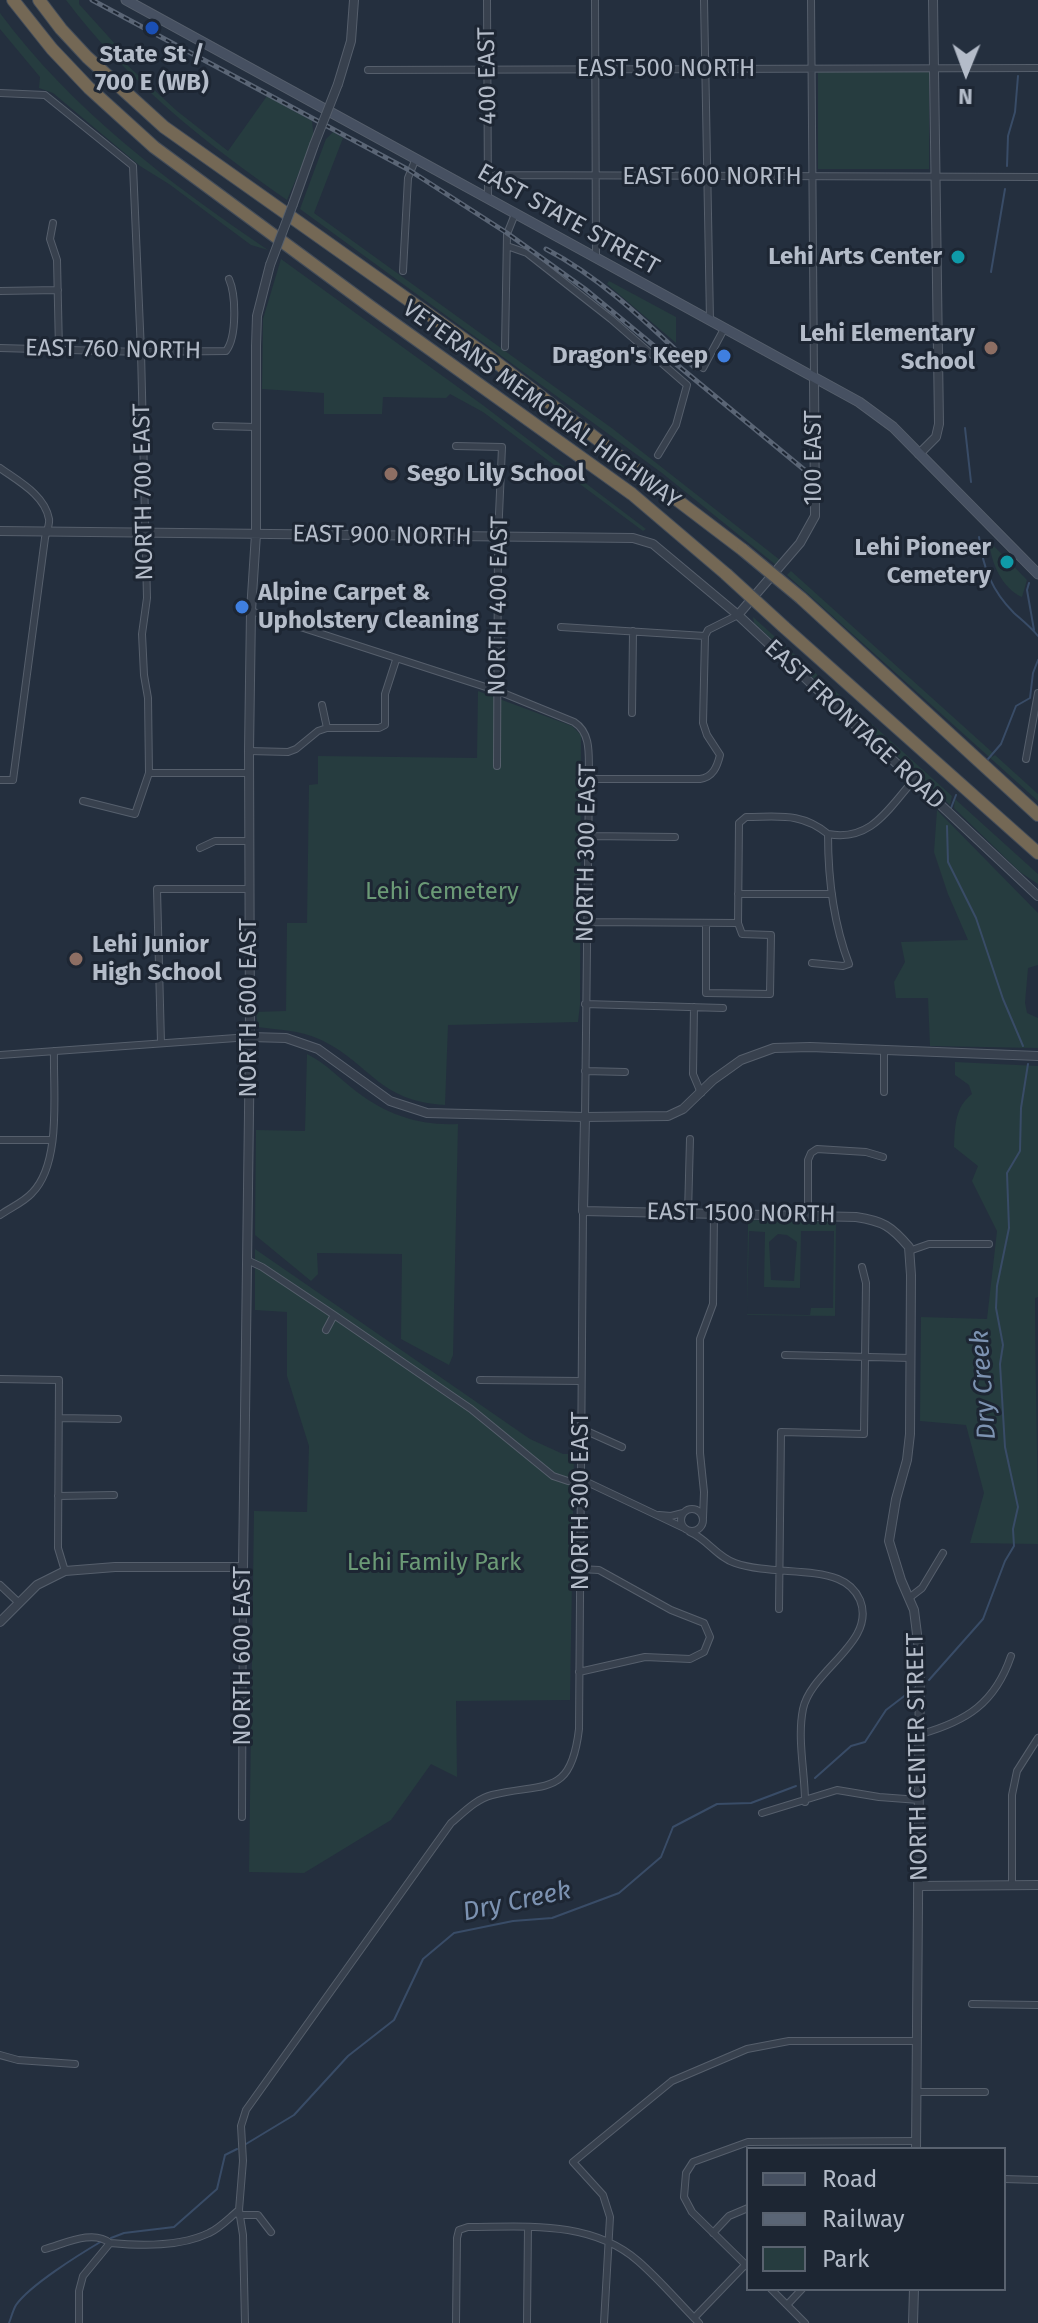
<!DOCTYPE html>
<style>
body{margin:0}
#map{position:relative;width:1038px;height:2323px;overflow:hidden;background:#242f3e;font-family:"Fira Sans",sans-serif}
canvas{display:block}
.legend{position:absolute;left:746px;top:2147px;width:260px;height:144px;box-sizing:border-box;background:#1d2633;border:2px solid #59626f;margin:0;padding:10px 14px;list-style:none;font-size:24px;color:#b4bcc9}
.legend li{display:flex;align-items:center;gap:16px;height:40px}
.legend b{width:40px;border:2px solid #59626f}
.north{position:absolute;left:926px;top:32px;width:80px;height:80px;-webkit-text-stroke:6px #1d2633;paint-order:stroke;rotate:181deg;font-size:22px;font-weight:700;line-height:32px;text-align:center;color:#b4bcc9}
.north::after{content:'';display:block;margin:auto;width:28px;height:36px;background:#b4bcc9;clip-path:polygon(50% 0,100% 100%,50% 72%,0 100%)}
</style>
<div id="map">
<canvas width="1038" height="2323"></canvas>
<ul class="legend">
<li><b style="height:10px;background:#465061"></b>Road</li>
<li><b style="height:10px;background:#5a6575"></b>Railway</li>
<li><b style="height:22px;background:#263c3f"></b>Park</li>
</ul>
<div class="north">N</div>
</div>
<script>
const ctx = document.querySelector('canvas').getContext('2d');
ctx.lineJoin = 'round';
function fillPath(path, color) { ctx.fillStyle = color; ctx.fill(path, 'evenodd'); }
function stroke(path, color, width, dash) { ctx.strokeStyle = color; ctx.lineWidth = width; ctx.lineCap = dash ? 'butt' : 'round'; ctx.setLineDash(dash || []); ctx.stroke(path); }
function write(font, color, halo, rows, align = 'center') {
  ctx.font = font + ' "Fira Sans",sans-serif'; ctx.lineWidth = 6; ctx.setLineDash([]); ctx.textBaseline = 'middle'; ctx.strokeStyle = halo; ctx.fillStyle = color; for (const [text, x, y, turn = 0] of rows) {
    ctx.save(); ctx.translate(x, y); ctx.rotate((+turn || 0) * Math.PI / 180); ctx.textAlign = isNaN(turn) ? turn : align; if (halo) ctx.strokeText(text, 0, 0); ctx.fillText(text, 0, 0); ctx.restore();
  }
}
const green = new Path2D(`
 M66 0H79V4L125 55 126 64 177 111 228 151 267 96 312 121 314 138 287 200C205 143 127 81 66 0Z
 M0 13C72 110 169 183 268 250L251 245 169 184 140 166 53 93 39 88 40 77 0 29Z
 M818 72H929V169H818Z
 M333 132 343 138 314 213 613 429 780 560 776 565 662 473 300 209 326 139Z
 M281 259 484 406 646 529 643 531 483 412 450 394 446 398 383 397 382 414H324V393L262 389 263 319Z
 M609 281 676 317V343L607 284Z
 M989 541 1027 580 1022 597C1002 588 991 563 989 541Z
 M791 571 992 752V757L995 755 1038 794V801L787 575Z
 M753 617 952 796 950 805 754 623Z
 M478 691 572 726 581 735 580 1005 578 1022 448 1025 445 1105C377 1101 371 1063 319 1039 299 1030 279 1030 258 1027L256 1012 286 1011 287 923H307L309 785 318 784V756L477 758Z
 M955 799 1038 874V884L1020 872 954 808Z
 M937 810 1038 913V965L1028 968 1025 1003 1027 1013 1038 1018V1048L930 1046 928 998H896L894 982 905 962 901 942 968 940 948 894 934 852Z
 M307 1054C327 1064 340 1079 357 1092 387 1115 421 1126 458 1124L453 1355 449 1365 401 1339 402 1254 317 1253 318 1274 311 1281 255 1235 256 1130 305 1131Z
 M955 1062 1038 1066V1297L1035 1298C1035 1380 1038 1462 1038 1544L970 1543 984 1493 966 1425 920 1421 921 1317 987 1319 997 1231 972 1181 978 1166 954 1147C955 1126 955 1107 972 1094L969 1085 955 1075Z
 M748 1220 836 1222 835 1316 747 1315ZM749 1231 765 1232 764 1287 800 1288 801 1231H834L833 1308H811L810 1315 747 1314ZM778 1234 787 1235 797 1242 794 1281 771 1280 769 1242Z
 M255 1249 530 1439 563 1454H574L570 1700 456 1701 457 1777 431 1764 391 1820 304 1873 249 1872 254 1511 307 1512 309 1446 287 1376V1312L255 1310Z`);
const stream = new Path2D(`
 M1007 166 1008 136 1015 112 1018 76
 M991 272 1005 189
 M965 428 971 482
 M979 537C983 568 992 591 1014 613 1022 620 1031 627 1038 636
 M1029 583 1027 590 1034 630
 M988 759 1001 744 1016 706 1030 698 1033 673 1038 660
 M951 808 956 795
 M947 826 948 862 976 918 1003 999 1023 1046
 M929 1680 983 1619 1005 1561 1014 1546 1013 1529 1018 1507 1005 1447 1000 1364 1003 1345 996 1308 997 1286 1009 1228 1007 1173 1020 1151 1021 1108 1028 1064
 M815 1778 851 1746 865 1742 886 1710 916 1687
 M246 2144 294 2115 348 2056 394 2020 423 1959 454 1933 513 1921 552 1918 619 1893 661 1857 673 1827 717 1804 751 1803 796 1786
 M111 2238 124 2233 174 2227 217 2189 225 2155 237 2149
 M9 2323C11 2318 13 2310 16 2305 30 2285 80 2254 102 2241`);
const minor = new Path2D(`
 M487 0 488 199
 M595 0 596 258
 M704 0 710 320
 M811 0 814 378
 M368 70 1038 68
 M0 93 45 95 133 166 141 352 147 598 142 634 144 675 148 698 149 773 135 814 83 801
 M489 175 1038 177
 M53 223 50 239 57 260 59 350
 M507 246 527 253 611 319 687 385 676 425 658 455
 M403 271 408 178 416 158
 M0 291 58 290
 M505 347 507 234 515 214
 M0 348 141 352 226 351C237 337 236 295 229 279
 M703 368 724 329
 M216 426 256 427
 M456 446 502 447 498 537 497 766
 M0 468C18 481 45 495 49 519 50 525 46 532 45 538L13 780H0
 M251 611 498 691 574 722C593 734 588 759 589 779L585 1117
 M561 627 705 636
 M322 705 327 728
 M632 713 633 631
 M249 751 288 752 296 749 318 731 327 728H379L385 725V694L396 660
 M1026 759 1038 693
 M149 773H249
 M589 779H700C713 777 717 767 720 755L707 735 703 723 705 636 708 630 738 615
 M828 834C871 842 888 809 913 781
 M588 836 675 837
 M200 848 215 841H249
 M738 894H832
 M586 922 738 923
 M706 923V993L770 994 771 935 742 934 738 923 739 823 746 817C779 817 801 812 828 834
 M812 963 843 966 849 964C833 922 828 879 828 834
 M585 1004 723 1008
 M694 1007 693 1074 701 1093
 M161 1043 157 889H249
 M0 1055 250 1037
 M585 1071 625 1072
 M884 1092V1050
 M0 1140H52
 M688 1213 690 1139
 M0 1215C10 1208 24 1202 32 1193 62 1163 53 1091 54 1051
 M808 1216V1160L811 1153 817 1149 866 1152 883 1157
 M909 1251 929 1244H989
 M247 1260 262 1267 334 1315 326 1330
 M334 1315 471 1409 553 1476 568 1481 589 1483 684 1528
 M785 1355 911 1358
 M0 1379 59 1380 58 1548 65 1571
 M480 1380 581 1381
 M59 1418 118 1419
 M582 1429 622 1447
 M58 1496 114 1495
 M681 1520a11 11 0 1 1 22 0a11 11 0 1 1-22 0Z
 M659 1515 671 1516 683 1513
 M703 1518 704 1492 700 1453V1339L713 1304 714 1213
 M690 1532C707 1539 717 1557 735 1563 767 1574 811 1568 838 1579 848 1583 856 1591 860 1600 877 1642 811 1670 803 1709 797 1739 805 1772 805 1802
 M0 1585 18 1602
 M909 1598 922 1588 943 1553
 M779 1609 781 1432 864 1434 866 1283 862 1267
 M579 1672 645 1657 690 1659 704 1652 710 1637 704 1623 671 1610 599 1570 580 1569
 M921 1734C967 1721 995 1703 1011 1656
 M762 1813 837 1790 879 1797 919 1800
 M242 1817 243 1567
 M1012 1885V1795L1017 1771 1038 1738
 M972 2004 1038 2005
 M0 2055 18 2060 75 2064
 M917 2092H985
 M1004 2179 1038 2180
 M239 2215H258L271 2232
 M713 2233 729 2216 748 2208
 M45 2249C64 2244 93 2229 110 2243
 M748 2267 692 2212 684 2197 686 2173 693 2162 748 2142 916 2141
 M771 2289 805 2323
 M787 2305 802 2289
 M694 2318 746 2264
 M79 2323V2291L83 2276 110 2243C142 2246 180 2247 209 2233 220 2228 230 2217 239 2210
 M245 2323 243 2235 239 2210 243 2161 241 2126 246 2110 451 1823C463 1813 476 1799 492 1795 545 1782 571 1798 579 1729L583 1211
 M456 2323 457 2238 459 2230 468 2227C526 2227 591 2220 638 2261 660 2280 679 2303 699 2323
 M527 2323 528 2227
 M604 2323 610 2217 603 2195 573 2162 672 2081 747 2049 789 2041H917`);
const tertiary = new Path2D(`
 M338 84 351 41 354 0
 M293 204 314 145
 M919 454 936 437 939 424 933 0
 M0 531 633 538 653 544 738 615 1038 896
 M738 615 800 543 815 516 814 378
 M250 1037 286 1038 318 1049 390 1101 427 1113 585 1117 668 1116 683 1109 713 1080 741 1060 774 1048 810 1047 1038 1056
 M585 1117 583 1211 856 1217C883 1221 891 1226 909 1247L911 1275 910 1434 907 1460 896 1499 889 1541 901 1580 914 1610 920 1658 916 2149
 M0 1622 37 1585 65 1571 115 1567H243L250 1037 249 751 251 611 256 534V346L257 316 270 265
 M919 1886 1038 1885
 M913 2323 914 2289`);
const secondary = new Path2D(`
 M126 0 859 402 893 427 1038 574`);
const motorway = new Path2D(`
 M13 0 52 49 89 88 154 147 371 307 632 494 726 574
 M39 0 61 29 87 57 164 127 489 357 743 550
 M801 598 1038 815
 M784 627 1038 853`);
const rail = new Path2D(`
 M92 0 409 170 507 233 585 289 807 472
 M546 249C603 279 648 324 695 368`);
const tertiaryBridge = new Path2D(`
 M314 145 338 84
 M270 265 293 204`);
const motorwayBridge = new Path2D(`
 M743 550 801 598
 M726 574 784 627`);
const markers = [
 [152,28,8,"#1a4fb4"],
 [958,257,8,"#0f9aa8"],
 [991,348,8,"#8d6e63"],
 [724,356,8,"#3f7fe0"],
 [391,474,8,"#8d6e63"],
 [1007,562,8,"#0f9aa8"],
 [242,607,8,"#3f7fe0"],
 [76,959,8,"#8d6e63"]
];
const poiNames = [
 ["State St /",152,55,"center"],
 ["700 E (WB)",152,83,"center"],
 ["Lehi Arts Center",942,257],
 ["Lehi Elementary",975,334],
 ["School",975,362],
 ["Dragon's Keep",708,356],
 ["Sego Lily School",407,474,"left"],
 ["Lehi Pioneer",991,548],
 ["Cemetery",991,576],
 ["Alpine Carpet &",258,593,"left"],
 ["Upholstery Cleaning",258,621,"left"],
 ["Lehi Junior",92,945,"left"],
 ["High School",92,973,"left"]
];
const streetNames = [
 ["EAST 500 NORTH",666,69],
 ["400 EAST",488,76,-91],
 ["EAST 600 NORTH",712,177],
 ["EAST STATE STREET",568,220,29],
 ["EAST 760 NORTH",113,350,1],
 ["VETERANS MEMORIAL HIGHWAY",541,405,36],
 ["100 EAST",814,458,-90],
 ["NORTH 700 EAST",144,492,-91],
 ["EAST 900 NORTH",382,536,1],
 ["NORTH 400 EAST",499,606,-89],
 ["EAST FRONTAGE ROAD",854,725,43],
 ["NORTH 300 EAST",587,853,-89],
 ["NORTH 600 EAST",249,1008,-90],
 ["EAST 1500 NORTH",741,1214,1],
 ["NORTH 300 EAST",581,1501,-90],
 ["NORTH 600 EAST",243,1656,-90],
 ["NORTH CENTER STREET",918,1757,-91]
];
const parkNames = [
 ["Lehi Cemetery",442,892],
 ["Lehi Family Park",434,1563]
];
const waterNames = [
 ["Dry Creek",984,1385,-94],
 ["Dry Creek",517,1902,-12]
];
fillPath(green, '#263c3f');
stroke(stream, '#394c67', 2);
stroke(minor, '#565f6c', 8);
stroke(tertiary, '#565f6c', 10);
stroke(secondary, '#565f6c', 11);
stroke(motorway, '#434c59', 14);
stroke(minor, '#38414e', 6);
stroke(tertiary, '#38414e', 8);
stroke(secondary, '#465061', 9);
stroke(motorway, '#746855', 12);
stroke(rail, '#5a6575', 5);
stroke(rail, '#1d2633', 2, [6]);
stroke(tertiaryBridge, '#565f6c', 10, []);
stroke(motorwayBridge, '#434c59', 14, []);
stroke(tertiaryBridge, '#38414e', 8);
stroke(motorwayBridge, '#746855', 12);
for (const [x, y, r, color] of markers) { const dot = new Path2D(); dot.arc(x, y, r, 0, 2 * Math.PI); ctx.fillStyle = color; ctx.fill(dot); stroke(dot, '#1d2633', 3); }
write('bold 24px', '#b4bcc9', '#1d2633', poiNames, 'right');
write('24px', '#b4bcc9', '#1d2633', streetNames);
write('24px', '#6b9a76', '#1d2633', parkNames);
write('italic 26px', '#7c92b1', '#1d2633', waterNames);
</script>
